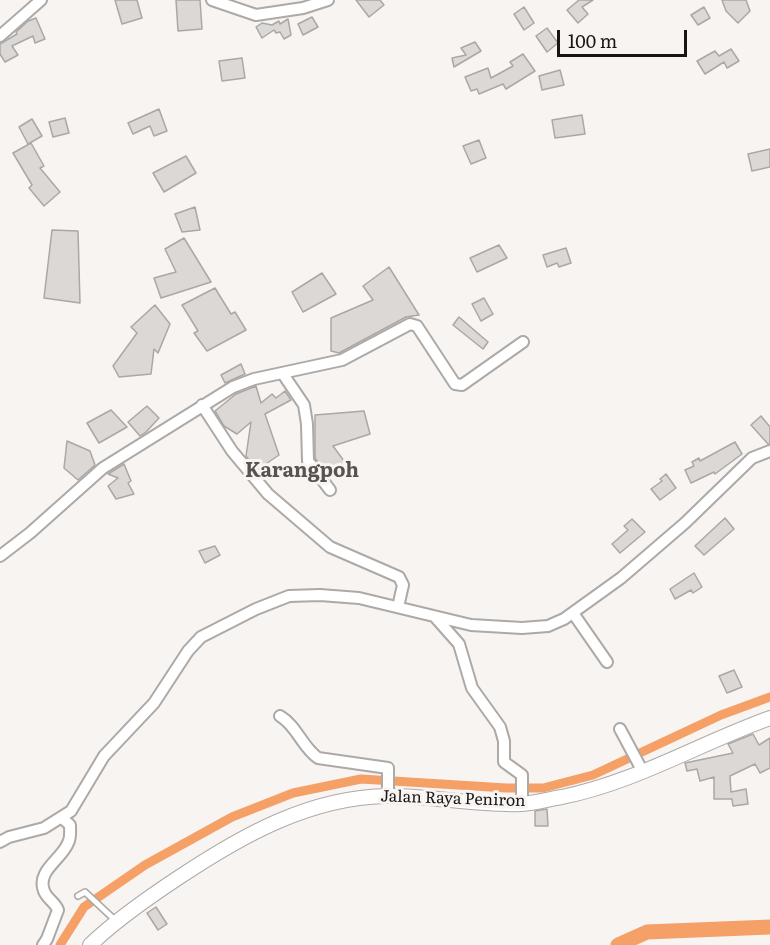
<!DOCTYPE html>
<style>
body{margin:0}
#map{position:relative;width:770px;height:945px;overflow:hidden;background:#f8f4f2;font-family:Literata,serif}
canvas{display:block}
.scale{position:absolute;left:557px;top:30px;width:130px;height:27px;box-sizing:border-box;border:3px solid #181615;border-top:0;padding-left:8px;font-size:18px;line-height:21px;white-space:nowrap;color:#181615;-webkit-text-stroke:4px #f8f4f2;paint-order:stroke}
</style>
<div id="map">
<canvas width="770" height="945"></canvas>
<div class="scale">100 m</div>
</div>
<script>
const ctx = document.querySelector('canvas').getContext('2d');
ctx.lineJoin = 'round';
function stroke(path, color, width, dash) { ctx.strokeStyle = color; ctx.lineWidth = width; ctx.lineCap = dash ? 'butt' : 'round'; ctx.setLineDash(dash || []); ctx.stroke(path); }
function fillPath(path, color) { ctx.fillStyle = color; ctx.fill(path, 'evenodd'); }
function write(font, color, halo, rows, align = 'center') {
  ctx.font = font + ' Literata,serif'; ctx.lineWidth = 6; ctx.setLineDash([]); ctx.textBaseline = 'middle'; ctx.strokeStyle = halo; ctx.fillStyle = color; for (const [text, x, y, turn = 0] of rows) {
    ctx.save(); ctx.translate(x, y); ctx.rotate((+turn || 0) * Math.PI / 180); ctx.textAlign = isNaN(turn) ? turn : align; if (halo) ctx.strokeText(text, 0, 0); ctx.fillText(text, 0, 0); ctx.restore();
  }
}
const canal = new Path2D(`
 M60 945 84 907 145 865 232 817 293 793 361 779 506 788H543L593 775 721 715 770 697`);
const river = new Path2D(`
 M618 945 647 932 770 927`);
const building = new Path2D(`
 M115 0H137L142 18 122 24Z
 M176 0H200L202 29 178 31Z
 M356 0H380L384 5 369 17Z
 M579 0H593L582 7 588 14 578 23 567 10Z
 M722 0H746L750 11 738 23 726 11Z
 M524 7 534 23 524 30 514 14Z
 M704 7 710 18 698 25 691 15Z
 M312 17 318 27 303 35 298 24Z
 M36 18 45 39 35 43 33 36 12 46 18 55 5 62 0 54V44L17 34 16 32 28 21Z
 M288 19 291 35 284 39 280 32 276 33 274 30 262 38 256 27 262 23 272 25 279 21 280 24Z
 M547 28 558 43 547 52 536 36Z
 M475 42 481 51 454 67 452 58 466 55 461 48Z
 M731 49 739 61 727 68 724 62 705 74 697 61 715 51 719 56Z
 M523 54 535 71 506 89 503 84 479 94 477 89 471 91 465 77 488 68 491 78 513 66 510 62Z
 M242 58 245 78 222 81 219 61Z
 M560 70 564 85 542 90 539 76Z
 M159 109 167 131 154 136 150 126 133 134 128 123Z
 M582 115 585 134 555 138 552 120Z
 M65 118 69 133 53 137 49 122Z
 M32 119 42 136 28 144 19 127Z
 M479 140 486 158 471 164 463 146Z
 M31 143 44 166 40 168 60 192 44 206 29 188 32 185 13 153Z
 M770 149V167L752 171 748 154Z
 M186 156 196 173 164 192 153 173Z
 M195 207 200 230 182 232 175 214Z
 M52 230 78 231 80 303 44 298Z
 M184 238 211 282 161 298 154 278 176 272 165 249Z
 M499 245 507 258 477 272 470 258Z
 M566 248 571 263 559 267 557 263 547 267 543 255Z
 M389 267 419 315 406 317 339 353 331 351V318L373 300 363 286Z
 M322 273 336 294 303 312 292 292Z
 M215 288 231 314 235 312 246 330 207 351 194 333 198 331 182 305Z
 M484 298 493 314 481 321 472 304Z
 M155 305 170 324 158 353 154 349 151 374 119 377 113 366 137 333 131 327Z
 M459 317 488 342 483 349 453 325Z
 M241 364 245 374 225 383 221 375Z
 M256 386 261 403 272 394 276 398 285 391 291 400 265 414 279 455 257 470 246 456 251 422 237 434 224 426 215 411 236 394Z
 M147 406 159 418 146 432 140 436 128 422Z
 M111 410 127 427 99 443 87 423Z
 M364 411 370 434 333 446 347 465 330 478 315 458V415Z
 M761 416 770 427V444H768L751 425Z
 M67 441 90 451 95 465 78 480 64 468Z
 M735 442 742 454 715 474 714 472 691 483 685 470 694 466 692 462 699 458 700 461Z
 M124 464 131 481 128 483 134 494 116 499 108 486 118 478 108 474Z
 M666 474 676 488 660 500 651 489 662 481 660 479Z
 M725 518 734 529 704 555 695 546Z
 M632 519 645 532 620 553 612 544 628 530 624 526Z
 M215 546 220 555 205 563 199 551Z
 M694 573 702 587 693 593 691 590 675 599 670 589Z
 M734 670 742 687 727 693 719 676Z
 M753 734 759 745 770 738V768L760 773 755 764 730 776 731 792 746 789 748 804 733 806 732 799H714V777L700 781 697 769 687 771 685 763 733 753 728 744Z
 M547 809 548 826H535V811Z
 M156 907 167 924 158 930 147 913Z`);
const service = new Path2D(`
 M78 896 85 892 116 921`);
const minor = new Path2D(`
 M212 0 256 15 303 8 328 0
 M0 36 41 0
 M283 374 304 405 307 424 308 461 330 490
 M202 405 232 451 268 494 330 547 399 577 403 585 398 607
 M0 556 30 533 103 468 233 387 254 379 342 360 410 324 417 326 455 384 462 385 523 342
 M573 613 607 662
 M436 618 459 644 472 688 500 727 504 741V762L522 775V804
 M280 716C297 726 302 747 318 758L388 768V796
 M620 729 643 772
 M0 842 9 837 44 828 71 811 104 756 154 703 188 651 201 637 256 609 289 596 320 595 359 598 471 625 522 628 548 626 564 619 621 578 685 523 752 458 770 451
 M43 945 47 939 58 910C55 902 47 899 44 891 36 871 62 859 68 843 71 838 70 831 70 825L62 818`);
const secondary = new Path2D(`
 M90 945C117 919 149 897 181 876 243 835 309 798 385 796 430 795 476 806 521 804 535 803 549 799 562 797 636 782 700 743 770 718`);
const streetNames = [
 ["Jalan Raya Peniron",453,799,2]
];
const quarterNames = [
 ["Karangpoh",302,471]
];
stroke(canal, '#f5a066', 9);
stroke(river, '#f5a066', 15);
fillPath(building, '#dcd8d6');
stroke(building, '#aaa7a4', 1.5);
stroke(service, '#ada9a7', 8);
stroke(minor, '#ada9a7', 14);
stroke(secondary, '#ada9a7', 16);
stroke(service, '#fff', 5);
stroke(minor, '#fff', 10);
stroke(secondary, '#fff', 14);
write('16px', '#181615', '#f8f4f2', streetNames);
write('bold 20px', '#565351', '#f8f4f2', quarterNames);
</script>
